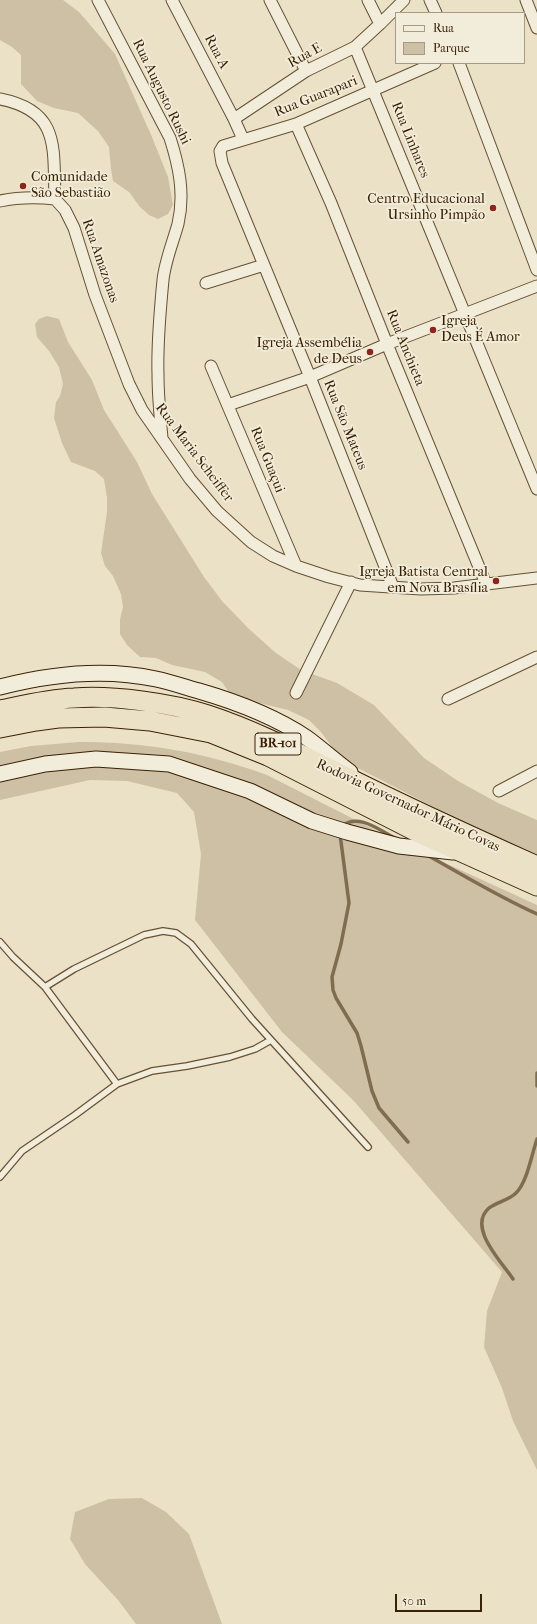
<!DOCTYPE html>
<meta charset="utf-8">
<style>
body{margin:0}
#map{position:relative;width:537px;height:1624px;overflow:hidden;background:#ebe1c6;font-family:"IM FELL French Canon",serif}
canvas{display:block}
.legend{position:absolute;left:395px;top:12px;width:130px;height:52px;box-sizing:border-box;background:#f2ecda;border:1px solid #a89b84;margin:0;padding:5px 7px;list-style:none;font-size:12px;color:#3a2103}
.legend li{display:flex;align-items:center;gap:8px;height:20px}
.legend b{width:20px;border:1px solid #a89b84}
.scale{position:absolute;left:395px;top:1594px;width:87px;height:18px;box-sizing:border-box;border:2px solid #3a2103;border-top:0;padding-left:5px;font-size:12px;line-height:14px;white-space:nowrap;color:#3a2103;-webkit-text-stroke:3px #f2ecda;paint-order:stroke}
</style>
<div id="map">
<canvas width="537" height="1624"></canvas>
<ul class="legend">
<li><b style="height:5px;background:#f2ecda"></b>Rua</li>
<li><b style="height:11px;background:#cdc0a5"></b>Parque</li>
</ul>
<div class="scale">50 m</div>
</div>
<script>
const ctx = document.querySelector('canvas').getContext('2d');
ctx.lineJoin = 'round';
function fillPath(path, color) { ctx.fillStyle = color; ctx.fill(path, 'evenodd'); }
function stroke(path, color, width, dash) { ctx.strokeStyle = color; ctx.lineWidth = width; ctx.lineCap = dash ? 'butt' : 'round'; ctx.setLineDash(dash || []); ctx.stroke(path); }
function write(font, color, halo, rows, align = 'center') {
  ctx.font = font + ' "IM FELL French Canon",serif'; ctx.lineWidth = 3.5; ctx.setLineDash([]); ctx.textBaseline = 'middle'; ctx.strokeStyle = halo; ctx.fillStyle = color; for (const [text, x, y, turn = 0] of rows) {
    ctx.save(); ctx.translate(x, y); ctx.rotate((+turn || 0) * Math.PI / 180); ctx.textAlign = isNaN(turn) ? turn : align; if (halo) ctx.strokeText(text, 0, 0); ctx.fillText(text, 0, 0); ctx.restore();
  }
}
const green = new Path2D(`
 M0 0H63L79 12 115 54 152 137 168 177 173 205 168 214 158 219 149 215 140 207 129 192 113 181 111 169 109 147 98 131 78 113 54 108 37 101 21 84V55L12 47 0 40Z
 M47 316 59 319 68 342 92 380 104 410 137 462 152 494 204 577 222 601 249 629 276 653 301 670 337 683 374 705 424 758 458 781 498 803 537 820V856L474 828 354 766 335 751 321 732 309 720 288 710 247 700 230 694 222 682 205 672 172 665 156 658 140 657 127 645 120 634V619L123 607 121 594 113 576 105 566 101 553 107 512V498L104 479 95 471 71 462 62 443 54 418 56 402 60 396 63 384 59 367 49 351 37 337 35 324 39 319Z
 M79 742C146 742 204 752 267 775L395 840 537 905V1470L513 1421 502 1388 484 1347 487 1311 502 1272 353 1100 282 1032 195 920 201 854 194 812 177 793 127 781 90 780 0 800V752L31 746Z
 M142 1498 166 1512 189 1534 222 1624H136L118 1600 85 1564 70 1539 75 1512 109 1499Z`);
const stream = new Path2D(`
 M342 826C359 813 379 830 395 838
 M340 834 349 903 341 944 332 977 333 990 336 998 357 1033 361 1046 372 1091 379 1108 408 1142
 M427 855C463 875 499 897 537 914
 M537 1073V1086
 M513 1279C501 1261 467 1227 489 1208 497 1202 509 1200 516 1193 527 1183 532 1153 537 1139`);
const lane = new Path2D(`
 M0 942 13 957 45 987 74 969 144 935 163 931 176 933 191 944 252 1019 368 1147
 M45 987 117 1084
 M0 1177 22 1151 75 1115 117 1084 152 1071 187 1066 230 1057 255 1049 271 1040`);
const street = new Path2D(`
 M98 0 170 138C179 166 185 194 178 224 173 242 165 261 163 280 160 311 157 343 158 374 158 395 160 417 162 438
 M172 0 234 119
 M270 0 306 71
 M368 0 380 24
 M430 0 436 13
 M526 0 537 28
 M355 47 537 489
 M459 63 537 270
 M0 99C61 111 53 148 55 199
 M296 124 331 203 387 344 486 584
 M243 139 234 119 306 71 355 47 380 24 404 0
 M0 201C19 197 36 197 55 199L65 210 74 228 95 295 129 384 142 410 190 479 217 511 251 542 273 556 296 566 329 577 360 585 421 589 454 588 537 578
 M206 283 264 265
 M211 366 296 566
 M228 405 310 377 387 344 537 286
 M393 587 310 377 222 163 220 151 223 146 296 124 435 63
 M296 693 351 582
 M448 699 537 657
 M499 791 537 771`);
const secondary = new Path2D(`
 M0 687C50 674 105 668 156 679 170 682 185 687 199 691 237 702 274 716 307 738 322 749 335 761 350 772
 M0 774 45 764 96 759 169 764 250 791 312 821 347 832 399 846 453 852`);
const highway = new Path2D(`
 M0 710C24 705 49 699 74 698 113 695 171 703 208 715 263 733 313 761 365 786 422 814 479 840 537 866
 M0 728 36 721 58 718 104 717 150 721 211 733 268 756 419 833 537 886`);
const markers = [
 [23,186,4,"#8f2418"],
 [493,208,4,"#8f2418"],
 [433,330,4,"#8f2418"],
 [370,352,4,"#8f2418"],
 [496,581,4,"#8f2418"]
];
const shields = [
 [278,744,46]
];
const shieldNames = [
 ["BR-101",278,744]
];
const streetNames = [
 ["Rua A",216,52,62],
 ["Rua E",305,56,-29],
 ["Rua Augusto Rushi",161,92,64],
 ["Rua Guarapari",316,97,-22],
 ["Rua Linhares",410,140,68],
 ["Rua Amazonas",100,261,71],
 ["Rua Anchieta",405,348,68],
 ["Rua São Mateus",345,425,68],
 ["Rua Maria Scheiffer",194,453,53],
 ["Rua Guaçui",267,460,68],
 ["Rodovia Governador Mário Covas",408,806,25]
];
const poiNames = [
 ["Comunidade",31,178,"left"],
 ["São Sebastião",31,194,"left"],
 ["Centro Educacional",485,200],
 ["Ursinho Pimpão",485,216],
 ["Igreja",441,322,"left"],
 ["Deus É Amor",441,338,"left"],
 ["Igreja Assembélia",362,344],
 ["de Deus",362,360],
 ["Igreja Batista Central",488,573],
 ["em Nova Brasília",488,589]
];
fillPath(green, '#cdc0a5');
stroke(stream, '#806d50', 3.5);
stroke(lane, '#665134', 8);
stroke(street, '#665134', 13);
stroke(secondary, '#3a2103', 17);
stroke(highway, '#3a2103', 21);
stroke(lane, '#f2ecda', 5.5);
stroke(street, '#f2ecda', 11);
stroke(secondary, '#f2ecda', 15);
stroke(highway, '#ebe1c6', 19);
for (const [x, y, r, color] of markers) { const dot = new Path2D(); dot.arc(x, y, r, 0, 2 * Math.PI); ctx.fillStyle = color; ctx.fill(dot); stroke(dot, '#f2ecda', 1.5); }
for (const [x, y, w] of shields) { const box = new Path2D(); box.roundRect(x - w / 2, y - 11, w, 22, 3); ctx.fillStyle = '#f2ecda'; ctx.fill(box); stroke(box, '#3a2103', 1); }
write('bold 13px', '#3a2103', null, shieldNames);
write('14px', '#3a2103', '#f2ecda', streetNames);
write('14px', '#3a2103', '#f2ecda', poiNames, 'right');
</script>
